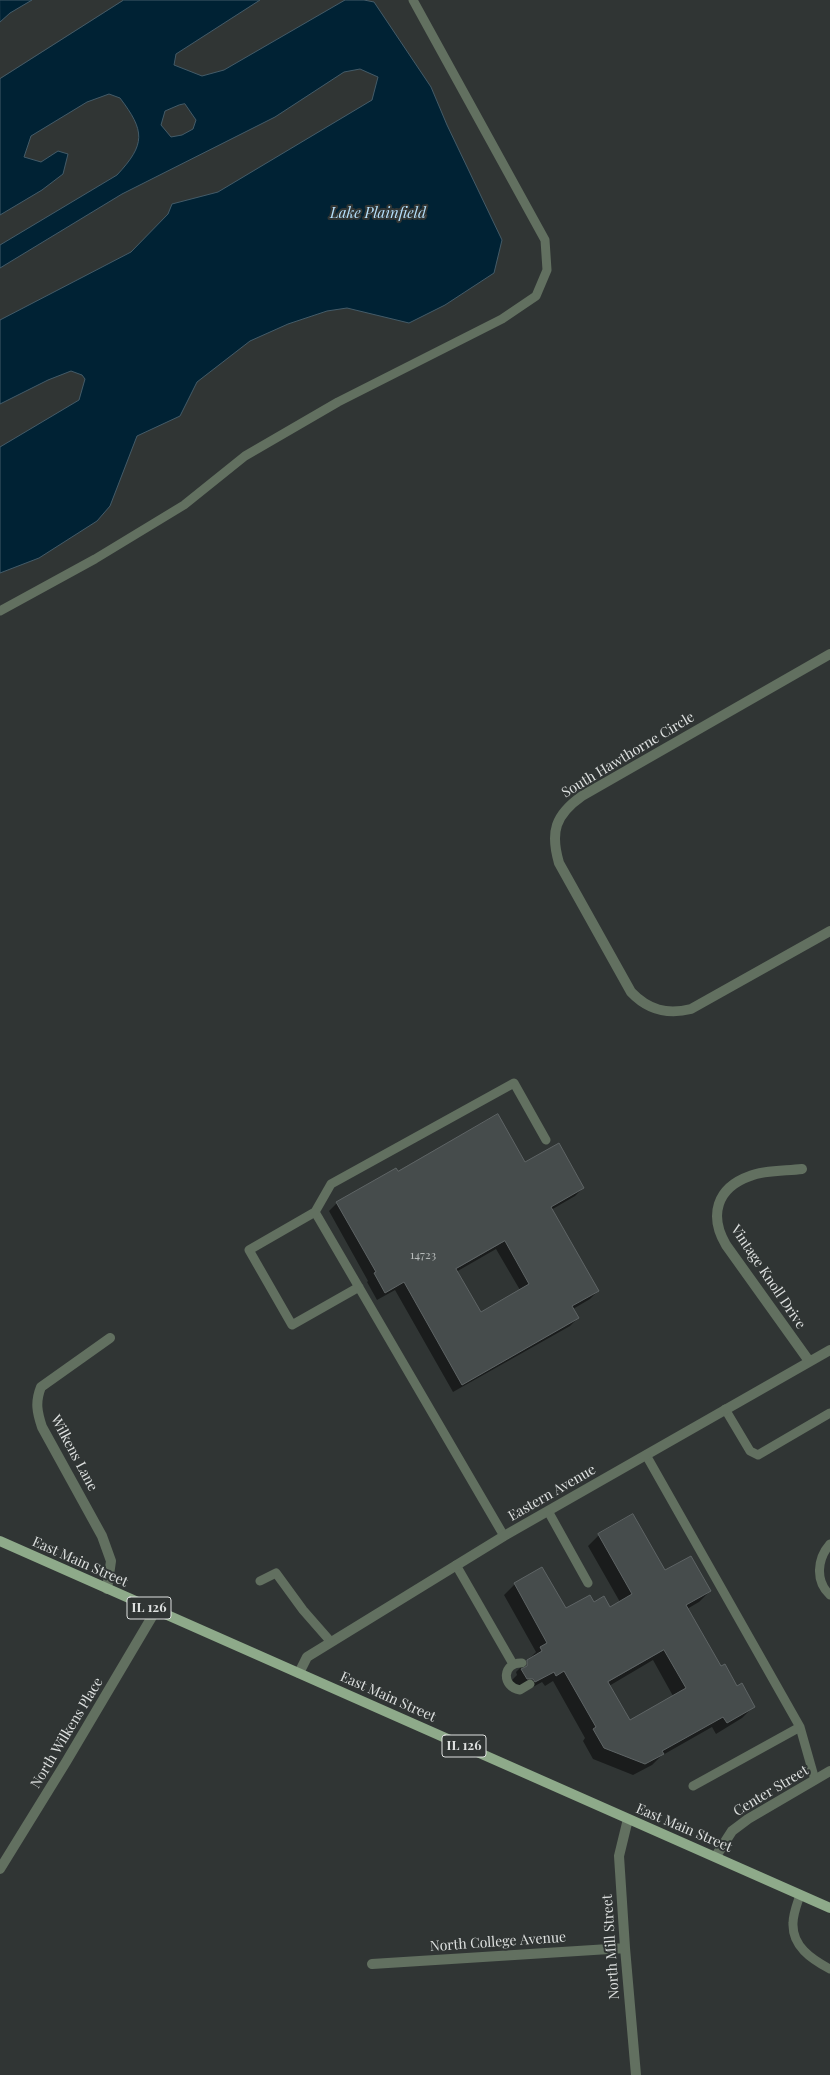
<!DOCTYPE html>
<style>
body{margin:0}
canvas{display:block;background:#303534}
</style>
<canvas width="830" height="2075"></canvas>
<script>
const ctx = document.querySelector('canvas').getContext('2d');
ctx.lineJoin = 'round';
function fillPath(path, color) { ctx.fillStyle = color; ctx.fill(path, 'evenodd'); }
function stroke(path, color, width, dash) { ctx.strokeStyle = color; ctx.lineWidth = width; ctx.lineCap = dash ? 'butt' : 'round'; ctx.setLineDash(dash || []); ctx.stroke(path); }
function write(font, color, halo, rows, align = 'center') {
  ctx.font = font + ' "Playfair Display",serif'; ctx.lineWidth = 4; ctx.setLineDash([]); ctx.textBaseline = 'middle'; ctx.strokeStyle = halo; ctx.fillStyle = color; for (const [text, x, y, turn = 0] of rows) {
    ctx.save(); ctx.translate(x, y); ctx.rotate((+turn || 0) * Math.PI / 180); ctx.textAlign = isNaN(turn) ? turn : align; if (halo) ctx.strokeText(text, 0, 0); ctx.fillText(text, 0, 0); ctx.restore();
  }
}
const water = new Path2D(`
 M0 0H32L10 13 0 22Z
 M124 0H260L176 54 174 65 202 76 224 70 345 0H364L374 2 431 87 447 125 502 240 494 273 445 305 409 323 347 308 327 311 288 324 250 341 197 382 180 416 137 436 110 506 97 521 39 558 0 573V447L79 400 85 379 82 375 71 371 48 380 0 404V320L131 252 168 214 172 204 218 192 372 100 378 77 360 69 344 72 275 117 122 194 0 268V245L117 175C146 144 145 131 120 98L109 94 87 102 31 136 24 157 41 162 58 151 68 154 63 174 42 190 0 215V79ZM185 104 196 120 193 129 182 135 171 137 161 125 165 111 179 105Z`);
const shadow = new Path2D(`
 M525 1163 583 1188 575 1196 551 1210 598 1291 590 1299 573 1309 578 1318 570 1326 453 1392 395 1290 377 1300 367 1282 368 1281 329 1211 337 1203 397 1173ZM496 1249 520 1290 481 1313 456 1272Z
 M599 1535 665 1571 710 1591 699 1602 687 1609 721 1668 753 1707 742 1718 716 1734 712 1727 661 1756 652 1765 633 1775 593 1759 583 1741 585 1738 553 1681 545 1686 542 1682 524 1692 511 1681 517 1675 516 1672 536 1652 504 1595 515 1584 542 1568 565 1610 594 1603 609 1608 620 1602 588 1546ZM653 1660 673 1696 630 1721 609 1686Z`);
const building = new Path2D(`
 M498 1114 525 1162 559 1143 584 1188 551 1207 599 1291 572 1306 579 1318 462 1385 404 1282 385 1293 374 1273 376 1272 336 1202 396 1168 398 1171ZM505 1241 529 1284 481 1312 456 1269Z
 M633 1514 665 1570 691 1556 711 1591 686 1605 721 1666 725 1664 737 1686 742 1683 755 1707 727 1723 723 1717 662 1751 664 1754 645 1764 604 1748 593 1729 596 1727 564 1671 556 1676 554 1672 535 1682 533 1679H527L521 1669 527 1666V1660L542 1651 540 1647 547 1643 514 1583 542 1567 566 1608 590 1595 594 1602 604 1596 610 1607 632 1594 598 1534ZM664 1650 686 1688 630 1720 608 1682Z`);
const service = new Path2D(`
 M0 611 95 559 184 505 245 456 338 402 502 319 536 296 547 270 545 240 413 0
 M315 1212 249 1250 292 1325 359 1287
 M725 1409 750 1451 758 1455 830 1413
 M646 1455 800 1727 815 1780
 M548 1511 588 1583
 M504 1536 315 1212 331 1184 514 1083 546 1140
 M830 1544C817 1559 815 1581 830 1595
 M456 1565 513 1664
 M260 1581 276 1573 303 1610 331 1642
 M522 1663C502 1662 501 1687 520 1690L530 1684
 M693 1786 800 1727
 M800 1895C797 1904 793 1914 793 1923 792 1946 811 1959 830 1969`);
const minor = new Path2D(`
 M830 654 582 796C555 815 550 832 559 863L631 992C648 1010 667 1015 691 1009L830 931
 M802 1169C786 1171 765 1170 750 1176 716 1188 709 1216 726 1245L809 1361
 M107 1589 111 1561 102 1536 42 1427C37 1412 35 1402 41 1387L110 1338
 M299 1673 307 1657 504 1536 830 1350
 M628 1819 619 1856 625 1948 636 2075
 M716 1856 732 1831 748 1819 830 1771
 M0 1869 66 1762 156 1610
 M372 1964 625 1948`);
const primary = new Path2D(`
 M0 1541 830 1908`);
const numberNames = [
 ["14723",423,1255]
];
const shields = [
 [149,1608,44],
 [464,1746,44]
];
const shieldNames = [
 ["IL 126",149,1608],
 ["IL 126",464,1746]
];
const streetNames = [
 ["South Hawthorne Circle",628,755,-31],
 ["Vintage Knoll Drive",768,1277,56],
 ["Wilkens Lane",74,1453,62],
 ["Eastern Avenue",552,1493,-30],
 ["East Main Street",80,1562,24],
 ["East Main Street",388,1697,24],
 ["North Wilkens Place",67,1733,-59],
 ["Center Street",771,1791,-31],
 ["East Main Street",684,1828,23],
 ["North College Avenue",498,1942,-4],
 ["North Mill Street",611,1947,-94]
];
const waterNames = [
 ["Lake Plainfield",378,213]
];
fillPath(water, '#002234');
stroke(water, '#435b68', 1);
fillPath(shadow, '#0007');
fillPath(building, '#464c4c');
stroke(building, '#5e6465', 1);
stroke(service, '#627060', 9);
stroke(minor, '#627060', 10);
stroke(primary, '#8eaa8a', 10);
write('12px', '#b8bcbb', null, numberNames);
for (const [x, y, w] of shields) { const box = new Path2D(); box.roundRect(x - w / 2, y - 11, w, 22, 3); ctx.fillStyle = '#303534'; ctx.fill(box); stroke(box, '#dee1e0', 1); }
write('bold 13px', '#dee1e0', null, shieldNames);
write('14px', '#dee1e0', '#303534', streetNames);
write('italic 15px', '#b5dffa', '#303534', waterNames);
</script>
